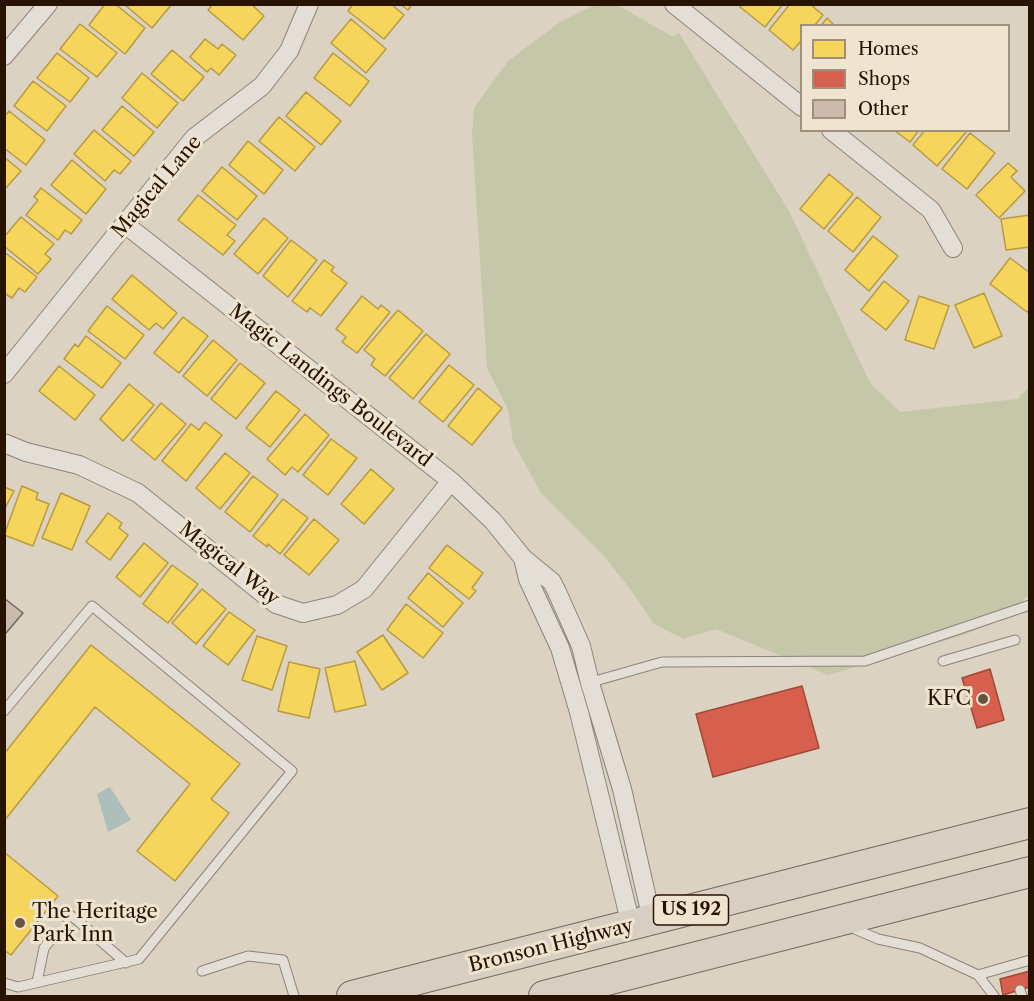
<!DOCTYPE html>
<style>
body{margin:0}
#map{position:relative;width:1034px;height:1001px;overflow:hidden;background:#dcd2c2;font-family:"Libre Caslon Text",serif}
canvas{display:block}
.frame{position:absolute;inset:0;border:6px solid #281200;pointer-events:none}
.legend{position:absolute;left:800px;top:24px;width:210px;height:108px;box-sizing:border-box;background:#efe4d0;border:2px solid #9f907d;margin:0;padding:8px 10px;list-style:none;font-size:18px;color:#281200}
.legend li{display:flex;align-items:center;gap:12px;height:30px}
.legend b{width:30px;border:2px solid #9f907d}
</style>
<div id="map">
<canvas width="1034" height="1001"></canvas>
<div class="frame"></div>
<ul class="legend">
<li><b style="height:16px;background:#f6d55c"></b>Homes</li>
<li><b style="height:16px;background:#d6604d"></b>Shops</li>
<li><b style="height:16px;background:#ccbaac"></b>Other</li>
</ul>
</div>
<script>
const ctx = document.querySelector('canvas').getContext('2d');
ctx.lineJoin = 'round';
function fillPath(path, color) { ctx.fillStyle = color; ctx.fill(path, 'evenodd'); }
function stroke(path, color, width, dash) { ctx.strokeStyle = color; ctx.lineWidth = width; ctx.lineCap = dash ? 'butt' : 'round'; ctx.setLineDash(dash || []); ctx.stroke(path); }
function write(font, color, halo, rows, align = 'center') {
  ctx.font = font + ' "Libre Caslon Text",serif'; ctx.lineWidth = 6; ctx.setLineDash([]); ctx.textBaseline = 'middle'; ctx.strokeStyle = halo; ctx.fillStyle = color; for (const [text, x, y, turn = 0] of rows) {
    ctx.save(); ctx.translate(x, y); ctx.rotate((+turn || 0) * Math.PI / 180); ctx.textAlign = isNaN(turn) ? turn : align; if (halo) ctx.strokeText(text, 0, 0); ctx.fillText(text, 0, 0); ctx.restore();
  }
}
const green = new Path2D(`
 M595 5H617L673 37 679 33 789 211 870 383 900 412 1018 399 1029 387V594L1008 617 961 636 828 675 716 629 683 639 654 624 630 589 604 556 541 493 513 442 508 409 487 368 472 135 474 108 508 61 560 22Z`);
const water = new Path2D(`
 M110 787 131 820 108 832 97 794Z`);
const homes = new Path2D(`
 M105 4H115L145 28 125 54 89 25Z
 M124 4H172L152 28Z
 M213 4H251L264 16 243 40 208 10Z
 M353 4H391L404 15 384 39 348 11Z
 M400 4H412L408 10Z
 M743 4H783L765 27 740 7Z
 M790 4H810L823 15 814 26H802V40L793 50 769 30Z
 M827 18 835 26H821Z
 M351 19 386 49 366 73 331 43Z
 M80 24 117 53 97 77 60 49Z
 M205 39 218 49 222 44 236 55 219 75 211 68 207 72 190 57Z
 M172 50 204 77 183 101 151 74Z
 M57 53 89 78 70 102 37 78Z
 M333 53 369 81 350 106 314 78Z
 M142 73 178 103 157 128 122 98Z
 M33 81 66 106 47 131 14 106Z
 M306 92 341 121 321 145 286 116Z
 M122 106 154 132 134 156 102 130Z
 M9 111 45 140 26 165 4 148V117Z
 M279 117 315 147 295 171 259 141Z
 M94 130 131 161 120 174 114 170 105 181 74 154Z
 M894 130H919L910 142Z
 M925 130H967V131L937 166 913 145Z
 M970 133 995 153 967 189 942 169Z
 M248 141 283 170 264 194 229 165Z
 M4 157 21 171 4 190Z
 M72 160 106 189 86 214 51 185Z
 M1008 163 1017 171 1011 177 1025 191 999 218 976 195Z
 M222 167 257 196 237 220 202 191Z
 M829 174 853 194 824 229 800 209Z
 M41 188 82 220 71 234 65 230 58 240 26 215 38 200 34 197Z
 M198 195 236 225 227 235 235 241 223 255 178 220Z
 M857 197 881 217 853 252 828 231Z
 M1030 215V247L1006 250 1001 219Z
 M21 217 54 244 45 254 51 259 38 274 4 246V237Z
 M264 218 288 238 258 274 234 254Z
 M873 236 898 256 869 291 845 270Z
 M291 240 317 260 288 297 263 276Z
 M4 252 37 277 25 292 19 288 12 298 4 293Z
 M1010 258 1030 273V309L1027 312 990 284Z
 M324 260 334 267 331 271 347 283 321 316 310 308 307 312 292 301Z
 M132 275 177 313 163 329 156 323 149 330 112 299Z
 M884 281 909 301 886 330 861 310Z
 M984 293 1002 336 974 348 955 305Z
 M362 296 378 309 381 305 390 312 357 353 342 342 346 337 336 329Z
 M919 296 949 306 934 349 905 340Z
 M107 306 144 335 125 359 88 331Z
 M398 310 423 331 385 376 371 365 375 359 364 350Z
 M183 317 208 336 179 373 154 353Z
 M426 334 450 354 413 399 389 378Z
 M86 336 121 363 102 388 64 359 75 344 78 347Z
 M213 340 237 360 207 396 183 376Z
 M240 363 265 383 236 419 211 399Z
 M449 365 474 385 443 422 419 402Z
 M59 366 95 395 75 420 39 391Z
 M129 384 154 405 123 441 100 419Z
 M478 388 502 408 472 445 448 426Z
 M276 391 300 410 270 447 246 428Z
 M161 403 186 424 155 460 131 440Z
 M305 414 329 435 298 472 292 467 285 475 267 459Z
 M205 422 222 435 186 481 162 461 191 424 199 430Z
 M331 439 357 458 328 495 303 475Z
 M225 453 250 473 220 509 196 488Z
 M371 469 394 489 364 524 341 504Z
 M253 476 278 495 250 532 225 512Z
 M22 486 38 493 36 499 49 504 33 546 4 535Z
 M4 487 14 491 4 510Z
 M61 493 90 506 72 550 42 538Z
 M283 499 308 518 280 554 268 544 267 547 253 536Z
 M108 513 122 523 119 528 128 535 110 560 86 542Z
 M314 519 339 540 309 575 284 555Z
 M144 543 168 563 140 597 116 577Z
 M447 545 483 573 472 588 476 591 469 599 429 568Z
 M172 565 198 584 168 623 143 604Z
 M428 573 463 603 443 627 408 598Z
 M202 589 226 609 196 644 172 623Z
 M406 604 443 633 423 658 387 630Z
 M229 612 255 630 228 665 203 646Z
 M383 635 408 673 382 690 357 652Z
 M257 636 287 646 272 690 242 680Z
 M91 645 240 764 211 799 229 813 175 881 137 851 190 784 95 707 4 821V754Z
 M355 661 366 705 335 712 325 668Z
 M289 662 320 669 309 718 278 711Z
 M4 852 58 896 11 955 4 950Z`);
const shops = new Path2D(`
 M990 669 1004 720 977 728 962 678Z
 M802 686 819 748 713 777 696 714Z
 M1030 971V987L1003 995 1000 979Z`);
const building = new Path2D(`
 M4 598 23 613 6 633 4 632Z`);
const service = new Path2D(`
 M943 661 1015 640
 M588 683 662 662 865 661 1030 605
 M4 711 92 606 292 771 139 959 18 987 4 983
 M67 918 70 915 78 921 126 963
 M848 926 878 939 920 948 978 975 1030 960
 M202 971 248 956 283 960 294 996
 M978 975 994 996
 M37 982 44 948 54 936
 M1020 990 1022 996`);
const minor = new Path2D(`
 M674 4 802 107
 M4 56 48 4
 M831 130 931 210 953 248
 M126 225 451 481 493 521 523 558 552 582 557 592 581 646 590 683 622 789 652 920
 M4 374 194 138 262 86 289 51 309 4
 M4 443 26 452 79 465 138 493 276 604 303 613 337 605 364 589 451 481
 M523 558 528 579 560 648 579 712 631 925`);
const trunk = new Path2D(`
 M352 996 1030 823
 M544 996 1030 872`);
const markers = [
 [983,699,6,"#675544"],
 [20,923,6,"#675544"]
];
const shields = [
 [691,910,75]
];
const shieldNames = [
 ["US 192",691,910]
];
const streetNames = [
 ["Magical Lane",157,187,-50],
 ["Magic Landings Boulevard",330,386,38],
 ["Magical Way",229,564,38],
 ["Bronson Highway",551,946,-14]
];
const poiNames = [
 ["KFC",971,699],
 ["The Heritage",32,912,"left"],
 ["Park Inn",32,935,"left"]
];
fillPath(green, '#c4c7a8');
fillPath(water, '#adbfba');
fillPath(homes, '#f6d55c');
stroke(homes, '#b89a40', 1.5);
fillPath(shops, '#d6604d');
stroke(shops, '#a24936', 1.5);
fillPath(building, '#ccbaac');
stroke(building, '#72695e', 1.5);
stroke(service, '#8c8378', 11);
stroke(minor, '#8c8378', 20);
stroke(trunk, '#72695e', 32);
stroke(service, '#e4dfd6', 9);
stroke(minor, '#e4dfd6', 18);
stroke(trunk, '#d8cfc2', 30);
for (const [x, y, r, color] of markers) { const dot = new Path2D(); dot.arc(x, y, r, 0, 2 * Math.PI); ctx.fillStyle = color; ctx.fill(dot); stroke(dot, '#efe4d0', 2); }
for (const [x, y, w] of shields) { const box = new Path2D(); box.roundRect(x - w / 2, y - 15, w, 30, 4.5); ctx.fillStyle = '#efe4d0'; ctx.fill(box); stroke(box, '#281200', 1.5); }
write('bold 18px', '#281200', null, shieldNames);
write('20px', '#281200', '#efe4d0', streetNames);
write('20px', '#281200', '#efe4d0', poiNames, 'right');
</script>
